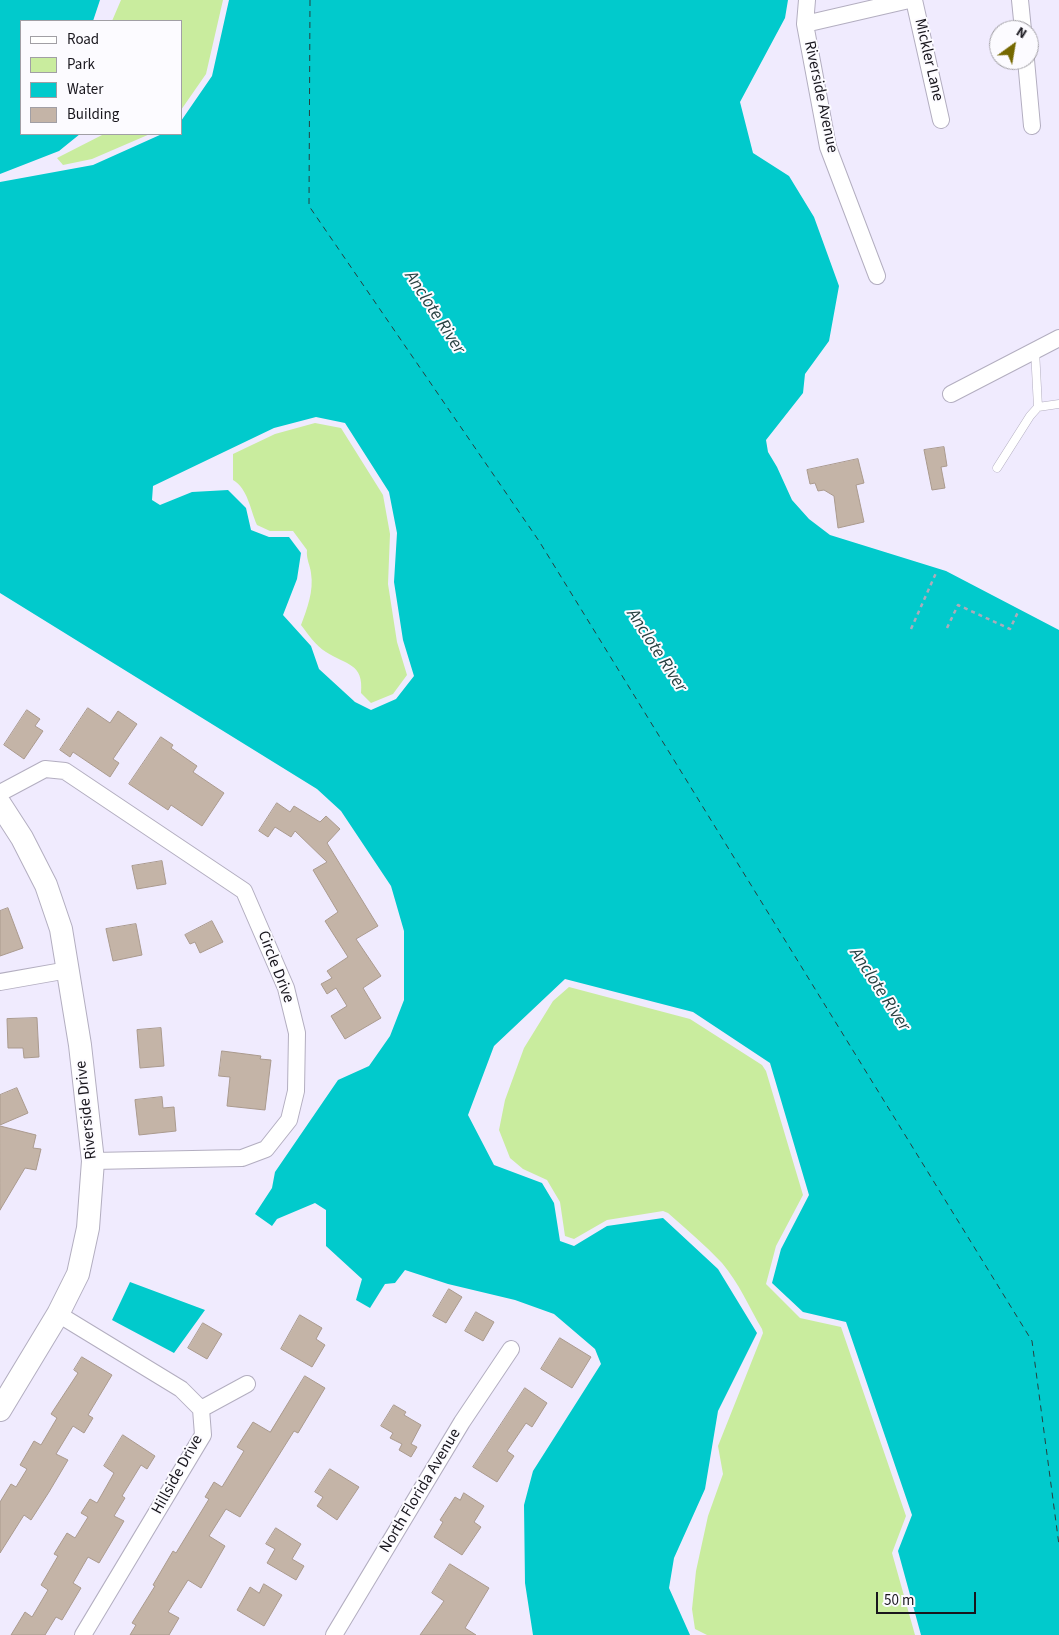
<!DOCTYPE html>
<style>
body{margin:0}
#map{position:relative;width:1059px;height:1635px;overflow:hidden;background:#f0ebfe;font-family:"Source Sans 3",sans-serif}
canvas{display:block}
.legend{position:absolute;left:20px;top:20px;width:162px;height:115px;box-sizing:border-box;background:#fcfbff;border:1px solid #a19fa5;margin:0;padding:6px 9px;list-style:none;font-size:15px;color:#18161d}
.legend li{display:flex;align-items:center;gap:10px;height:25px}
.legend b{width:25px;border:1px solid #a19fa5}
.north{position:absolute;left:989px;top:20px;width:50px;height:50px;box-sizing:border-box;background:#fcfbff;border:1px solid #a19fa5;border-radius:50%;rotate:32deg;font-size:14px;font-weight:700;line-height:20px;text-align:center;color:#18161d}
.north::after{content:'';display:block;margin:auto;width:18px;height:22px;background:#756800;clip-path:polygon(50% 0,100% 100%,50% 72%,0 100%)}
.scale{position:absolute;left:876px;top:1592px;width:100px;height:22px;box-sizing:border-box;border:2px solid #18161d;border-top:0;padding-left:6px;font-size:15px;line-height:18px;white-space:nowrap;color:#18161d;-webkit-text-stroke:4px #fcfbff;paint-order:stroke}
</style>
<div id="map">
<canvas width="1059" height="1635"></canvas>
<ul class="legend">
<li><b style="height:6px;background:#fff"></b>Road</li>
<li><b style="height:14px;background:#c9ec9e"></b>Park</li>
<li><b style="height:14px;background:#01cacc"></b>Water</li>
<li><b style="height:14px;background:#c4b4a7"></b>Building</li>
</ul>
<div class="north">N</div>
<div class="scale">50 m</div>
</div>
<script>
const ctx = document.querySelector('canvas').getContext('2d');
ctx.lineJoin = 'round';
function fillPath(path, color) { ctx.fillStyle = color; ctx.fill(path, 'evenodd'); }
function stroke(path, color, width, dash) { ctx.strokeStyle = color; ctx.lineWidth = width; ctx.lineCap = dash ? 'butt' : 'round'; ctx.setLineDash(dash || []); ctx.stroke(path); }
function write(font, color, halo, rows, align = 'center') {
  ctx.font = font + ' "Source Sans 3",sans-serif'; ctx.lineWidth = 4; ctx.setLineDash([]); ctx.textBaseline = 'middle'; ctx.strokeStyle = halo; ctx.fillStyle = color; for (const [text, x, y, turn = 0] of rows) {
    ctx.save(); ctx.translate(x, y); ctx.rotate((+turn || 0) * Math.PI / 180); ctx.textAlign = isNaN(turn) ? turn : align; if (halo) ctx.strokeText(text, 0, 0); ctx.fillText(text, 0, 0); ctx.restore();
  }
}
const green = new Path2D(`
 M121 0H223L206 74 181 110V21H112Z
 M104 134H150L92 159 63 165 57 158Z
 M315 423 341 428 383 495 390 534 388 584 397 642 407 675 393 694 371 703 361 693C364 663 346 665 326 652 316 646 308 634 301 625 307 609 314 591 311 573 310 565 306 559 307 550L293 531H270L257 525C250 509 248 489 233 480V454L275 434Z
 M569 987 690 1019 762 1065 766 1071 803 1195 776 1246 766 1284 800 1318 841 1327 906 1516 892 1553 915 1635H707L695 1629 692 1609 696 1571 708 1516 723 1474 718 1446 763 1333 762 1329C749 1307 739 1283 722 1263 705 1245 686 1229 668 1213L663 1211 607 1220 574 1239 565 1236 560 1202 547 1180 523 1169 510 1158 499 1130 505 1100 524 1048 553 1001Z`);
const water = new Path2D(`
 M0 0H100L93 21H21V134H80L59 151 0 174Z
 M229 0H788L785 18 740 102 753 153 789 176 814 217 839 286 829 341 805 374 803 393 766 440 768 452 777 467 792 500 809 519 830 535 946 571 1059 630V1635H921L898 1551 912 1515 846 1322 803 1312 772 1283 781 1249 809 1195 770 1063 693 1012 565 979 494 1046 468 1115 494 1165 542 1183 554 1203 560 1241 574 1246 607 1226 663 1218 718 1269 757 1333 718 1411 705 1489 674 1558 669 1588 690 1635H533L525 1583 524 1505 533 1471 601 1364 595 1349 554 1314 515 1300 448 1284 405 1270 395 1283 385 1284 370 1308 356 1300 362 1279 326 1246V1210L315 1203 277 1219 272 1226 255 1214 272 1188 275 1172 338 1080 369 1066 390 1036 404 1000V931L391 886 341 811 317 789 0 593V182L93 165 162 134H181V121L212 76ZM316 417 345 423 389 492 397 533 394 582 403 640 414 676 396 699 371 710 355 702 319 669 311 646 283 615 297 579 301 553 289 537H269L251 530 246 508 228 490 192 492 160 505 152 500 153 486 274 428Z
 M130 1282 205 1310 174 1353 112 1320Z`);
const ferry = new Path2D(`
 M310 0 309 206 539 541 1032 1341 1059 1545`);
const building = new Path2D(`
 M944 447 947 466 941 467 945 488 932 490 924 450Z
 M858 459 864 483 856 485 864 522 838 528 834 496 824 490 818 491 815 483 810 484 807 470Z
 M88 708 110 723 118 711 137 724 113 759 119 763 110 777 73 752 70 757 60 750Z
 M27 710 40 719 35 726 43 731 24 759 4 745Z
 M161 737 173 745 171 748 197 766 193 772 224 793 202 826 171 805 168 810 129 784Z
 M277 803 290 812 294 806 320 822 326 816 340 829 327 843 378 926 356 939 381 976 363 988 381 1018 345 1039 331 1016 347 1006 336 988 327 994 321 984 332 978 327 971 348 957 325 921 338 912 313 870 327 862 295 831 291 837 275 827 268 837 259 831Z
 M162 861 166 884 137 889 132 866Z
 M8 908 23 948 0 956V911Z
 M212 921 223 942 200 953 195 942 190 944 185 935Z
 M136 924 142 955 113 961 106 929Z
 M37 1018 39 1057 24 1058 23 1048H8L7 1019Z
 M161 1028 164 1066 140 1068 137 1030Z
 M222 1051 261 1056 260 1059 271 1060 265 1110 227 1106 230 1077 219 1076Z
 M17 1088 28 1113 0 1125V1095Z
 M162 1097 163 1108 174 1107 176 1131 139 1135 135 1100Z
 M0 1126 36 1135 33 1148 41 1149 36 1170 25 1168 0 1210Z
 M449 1289 462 1297 446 1323 433 1316Z
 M476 1312 494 1322 483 1341 465 1331Z
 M300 1315 322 1328 316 1339 325 1345 312 1367 281 1349Z
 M203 1323 222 1334 207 1359 188 1348Z
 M560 1338 591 1357 572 1388 541 1369Z
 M82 1357 112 1375 88 1415 93 1418 84 1433 73 1426 56 1454 68 1460 49 1492 31 1520 24 1515 0 1553V1502L11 1484 16 1487 27 1469 20 1465 34 1441 41 1445 57 1418 51 1414 78 1373 74 1370Z
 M305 1376 325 1388 298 1433 294 1431 240 1517 226 1509 209 1536 225 1546 201 1588 188 1580 168 1612 179 1618 169 1635H130L136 1625 132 1623 155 1586 153 1585 173 1551 176 1553 209 1499 205 1497 214 1482 222 1487 244 1451 237 1447 253 1422 270 1432Z
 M525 1388 547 1403 532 1427 526 1423 507 1451 514 1456 497 1482 473 1467Z
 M394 1405 406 1412 404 1415 421 1425 411 1444 417 1447 411 1457 399 1450 402 1444 390 1438 393 1433 381 1426Z
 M123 1435 155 1456 147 1469 141 1465 122 1496 125 1498 114 1516 124 1521 99 1563 88 1557 73 1583 81 1588 62 1620 56 1617 45 1635H11L25 1612 32 1617 48 1590 41 1585 58 1556 54 1554 67 1533 75 1538 88 1517 81 1513 90 1499 97 1503 114 1473 104 1466Z
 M330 1469 359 1487 337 1520 317 1506 323 1497 315 1492Z
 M464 1493 484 1506 474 1522 481 1527 462 1555 434 1537 443 1522 440 1520 455 1497 460 1500Z
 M276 1528 301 1544 292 1559 304 1566 296 1580 267 1563 275 1549 266 1544Z
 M450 1564 489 1588 465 1628 476 1635H420L444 1601 432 1593Z
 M264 1584 282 1595 264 1626 237 1610 250 1587 259 1593Z`);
const path = new Path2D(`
 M947 628 958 605 1010 629 1018 612
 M911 629 936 573`);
const lane = new Path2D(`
 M1035 350 1038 407
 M997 468 1030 416 1038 407 1059 404`);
const street = new Path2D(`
 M807 0 805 24 828 147 877 276
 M914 0 941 120
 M1020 0 1023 30
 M805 24 909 0
 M1026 60 1032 126
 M951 394 1059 338
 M0 793 45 769 65 771 244 891 286 988 297 1033 296 1091 289 1120 266 1149 242 1158 93 1161
 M0 982 68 970
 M58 1314 181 1389 201 1409 203 1435 83 1635
 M201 1409 247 1384
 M334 1635 462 1422 511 1349`);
const secondary = new Path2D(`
 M0 804 22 838 46 885 61 929 80 1045 93 1161 88 1228 78 1274 58 1314 0 1410`);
const streetNames = [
 ["Mickler Lane",928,60,77],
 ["Riverside Avenue",820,97,78],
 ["Circle Drive",275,967,69],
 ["Riverside Drive",87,1110,-96],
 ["Hillside Drive",178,1475,-61],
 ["North Florida Avenue",421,1491,-59]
];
const waterNames = [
 ["Anclote River",434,313,57],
 ["Anclote River",656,651,57],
 ["Anclote River",879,990,57]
];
fillPath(green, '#c9ec9e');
fillPath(water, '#01cacc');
stroke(ferry, '#264040', 1, [6, 5]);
fillPath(building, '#c4b4a7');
stroke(building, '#aa9a8e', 1);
stroke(lane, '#b3aec0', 9);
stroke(street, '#b3aec0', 18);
stroke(secondary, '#b3aec0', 24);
stroke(path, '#aeaab9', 2.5, [4, 4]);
stroke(lane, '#fff', 8);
stroke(street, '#fff', 16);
stroke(secondary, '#fff', 22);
write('16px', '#18161d', '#fcfbff', streetNames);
write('italic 18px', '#264040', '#fcfbff', waterNames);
</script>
